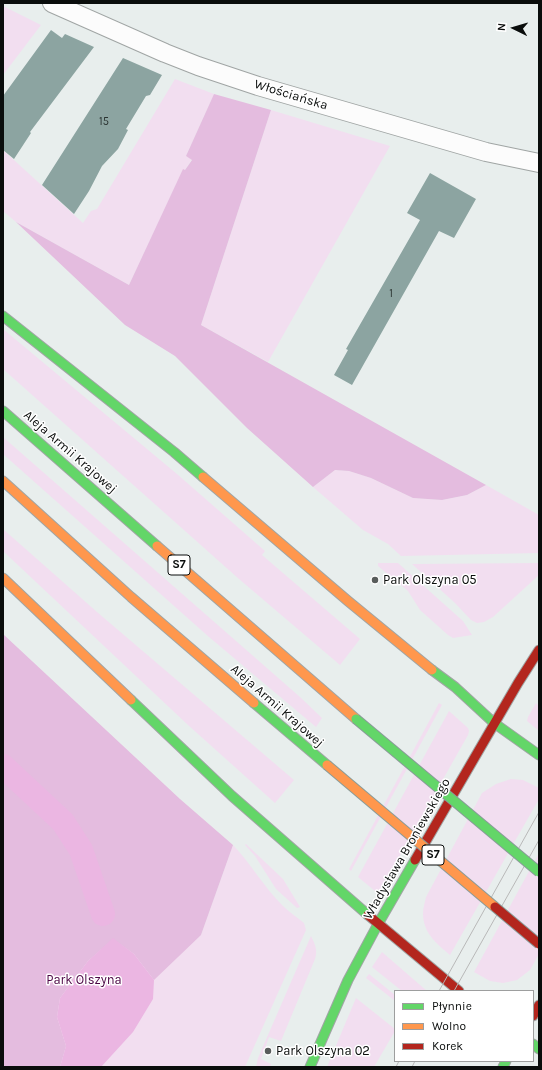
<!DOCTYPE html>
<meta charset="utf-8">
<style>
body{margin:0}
#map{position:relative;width:542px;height:1070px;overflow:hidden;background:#e8eeed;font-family:Karla,sans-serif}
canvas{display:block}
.frame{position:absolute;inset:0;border:4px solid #0a0d0c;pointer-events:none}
.legend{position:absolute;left:394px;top:990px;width:140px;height:72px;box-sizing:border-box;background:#fff;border:1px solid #9d9e9e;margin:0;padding:5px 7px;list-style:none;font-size:12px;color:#0a0d0c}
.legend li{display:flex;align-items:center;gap:8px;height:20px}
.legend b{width:20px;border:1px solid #9d9e9e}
.north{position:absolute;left:494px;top:8px;width:40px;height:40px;-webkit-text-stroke:3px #fff;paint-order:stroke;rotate:275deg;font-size:11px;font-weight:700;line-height:16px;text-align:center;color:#0a0d0c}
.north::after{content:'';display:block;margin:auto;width:14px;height:18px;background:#0a0d0c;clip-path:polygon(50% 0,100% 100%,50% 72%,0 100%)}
</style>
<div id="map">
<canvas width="542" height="1070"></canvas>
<div class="frame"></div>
<ul class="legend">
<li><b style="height:5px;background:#63d668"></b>Płynnie</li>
<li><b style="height:5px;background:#ff974d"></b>Wolno</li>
<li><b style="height:5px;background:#b3261e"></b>Korek</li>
</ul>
<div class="north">N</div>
</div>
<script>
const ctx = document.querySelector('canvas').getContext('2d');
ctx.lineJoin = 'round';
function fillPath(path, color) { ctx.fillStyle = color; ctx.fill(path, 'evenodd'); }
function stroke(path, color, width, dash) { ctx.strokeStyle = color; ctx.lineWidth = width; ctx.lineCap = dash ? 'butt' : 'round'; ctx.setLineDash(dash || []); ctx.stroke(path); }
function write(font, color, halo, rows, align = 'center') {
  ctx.font = font + ' Karla,sans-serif'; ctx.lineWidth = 3; ctx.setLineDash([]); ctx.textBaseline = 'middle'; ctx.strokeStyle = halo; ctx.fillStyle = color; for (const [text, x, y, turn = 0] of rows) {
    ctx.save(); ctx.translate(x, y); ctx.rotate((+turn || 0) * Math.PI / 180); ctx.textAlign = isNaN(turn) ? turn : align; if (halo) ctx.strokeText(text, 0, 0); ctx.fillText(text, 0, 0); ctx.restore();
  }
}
const green = new Path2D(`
 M3 6 41 25 3 75Z
 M175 79 214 94 186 156 192 159 185 170H183L129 285 16 222 3 211V150L83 223 91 211 97 209Z
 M271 110 390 146 268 362 201 325Z
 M3 329 177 474 265 551 262 555 360 639 340 665 239 579 3 369Z
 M3 437 300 697 322 718 316 727 209 637 3 454Z
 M335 470 349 471 371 478 413 498 442 500 467 495 486 485 539 515V553L401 556 388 544 363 530 313 487Z
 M3 529 97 612 294 780 275 803 188 725 3 551Z
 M378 563H398L463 621 472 635 453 638 448 635 420 610 408 591 378 566Z
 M539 563V575L493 617 484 622 477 623 471 620 455 603 412 564Z
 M439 703 442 705 351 871 349 869Z
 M536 703 539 706V731L527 721 528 717Z
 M449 711 468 728 469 731 468 735 381 889 378 892 375 891 358 877Z
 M3 733 201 935 233 845C251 864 264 887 282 905 289 912 297 917 304 923L306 930 245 1067H3Z
 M511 779 523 780 539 788V799L450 955C436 943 423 933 423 913 423 908 425 902 426 897L482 793 496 784Z
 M246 844 283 879 300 907 297 908 276 889 255 856 245 845Z
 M539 853V954L530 970 517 980 503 983 490 981 474 972Z
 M311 936C315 944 318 950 315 959L281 1041 269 1037 261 1059 271 1064 270 1067H256L258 1058Z
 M382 952 427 991H402L372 967Z
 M369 974 395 995V1001L366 978Z
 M356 998 395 1029V1031L374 1067H327Z`);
const forest = new Path2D(`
 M214 94 271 110 201 325 486 485 467 495 442 500 413 498 371 478 349 471 335 470 313 487 247 428 175 356 125 325 16 222 129 285 183 169 185 170 192 160 186 156Z
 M3 634 180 799 233 845 201 935 154 980 134 954 113 939 88 961 60 998 57 1017 66 1046 60 1067H3Z`);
const water = new Path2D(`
 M113 938 134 954 154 980 153 999 133 1032 101 1067H60L66 1046 57 1017 60 998 88 961Z`);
const canal = new Path2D(`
 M3 766 63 822 81 850 103 914`);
const building = new Path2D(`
 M51 30 62 38 65 34 94 47 30 132 31 133 14 159 3 150V96Z
 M123 58 162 75 150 95 146 96 126 129 128 130 118 149 102 166 89 191 74 214 42 185Z
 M430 173 476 199 454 238 439 231 352 385 334 375 348 350 346 349 420 220 407 213Z`);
const street = new Path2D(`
 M52 3 165 53 198 66 258 86 486 152 539 163`);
const fast = new Path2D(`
 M3 316 174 452 203 477
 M3 411 157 546
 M432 670 455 687 494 723 539 755
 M131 700 232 796 368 915
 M254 703 327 765
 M533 1044 539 1049
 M310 1067 348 980 378 924 415 860
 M503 1067 506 1061`);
const slow = new Path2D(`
 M203 477 348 601 432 670
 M3 481 131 597 254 703
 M157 546 356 719
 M3 578 131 700`);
const jam = new Path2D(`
 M415 860 518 683 539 650
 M368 915 459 991
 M533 1016 539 1005`);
const tram = new Path2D(`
 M439 991 539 812
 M454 991 539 840
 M396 1067 399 1061
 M412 1067 415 1061`);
const fastBridge = new Path2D(`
 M356 719 539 872`);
const slowBridge = new Path2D(`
 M327 765 495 907`);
const jamBridge = new Path2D(`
 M495 907 539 944`);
const markers = [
 [375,580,4,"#585c5b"],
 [268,1051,4,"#585c5b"]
];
const numberNames = [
 ["15",104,122],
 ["1",391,294]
];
const shields = [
 [179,565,22],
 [433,855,22]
];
const shieldNames = [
 ["S7",179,565],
 ["S7",433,855]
];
const streetNames = [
 ["Włościańska",291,95,17],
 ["Aleja Armii Krajowej",70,452,41],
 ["Aleja Armii Krajowej",277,706,41],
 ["Władysława Broniewskiego",407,849,-60]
];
const poiNames = [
 ["Park Olszyna 05",383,580],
 ["Park Olszyna 02",276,1051]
];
const parkNames = [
 ["Park Olszyna",84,980]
];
fillPath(green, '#f2def0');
fillPath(forest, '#e4bcdf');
fillPath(water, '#ebb6e2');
stroke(canal, '#ebb6e2', 24);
fillPath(building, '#8ca4a1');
stroke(street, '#a0a5a4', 20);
stroke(fast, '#a0a5a4', 11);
stroke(slow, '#a0a5a4', 11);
stroke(jam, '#a0a5a4', 11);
stroke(street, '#fcfcfc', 18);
stroke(fast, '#63d668', 9);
stroke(slow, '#ff974d', 9);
stroke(jam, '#b3261e', 9);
stroke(tram, '#b8b8b8', 1);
stroke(fastBridge, '#899b98', 11, []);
stroke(slowBridge, '#899b98', 11, []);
stroke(jamBridge, '#899b98', 11, []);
stroke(fastBridge, '#63d668', 9);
stroke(slowBridge, '#ff974d', 9);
stroke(jamBridge, '#b3261e', 9);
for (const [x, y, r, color] of markers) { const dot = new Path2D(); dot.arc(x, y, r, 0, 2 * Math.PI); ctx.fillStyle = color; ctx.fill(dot); stroke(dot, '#fff', 1.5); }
write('11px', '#2a3331', null, numberNames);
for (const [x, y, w] of shields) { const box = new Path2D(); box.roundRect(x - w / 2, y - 10, w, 20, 3); ctx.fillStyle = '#fff'; ctx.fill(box); stroke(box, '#0a0d0c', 1); }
write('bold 12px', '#0a0d0c', null, shieldNames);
write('13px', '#0a0d0c', '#fff', streetNames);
write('13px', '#0a0d0c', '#fff', poiNames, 'left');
write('13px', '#4c0645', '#fff', parkNames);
</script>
